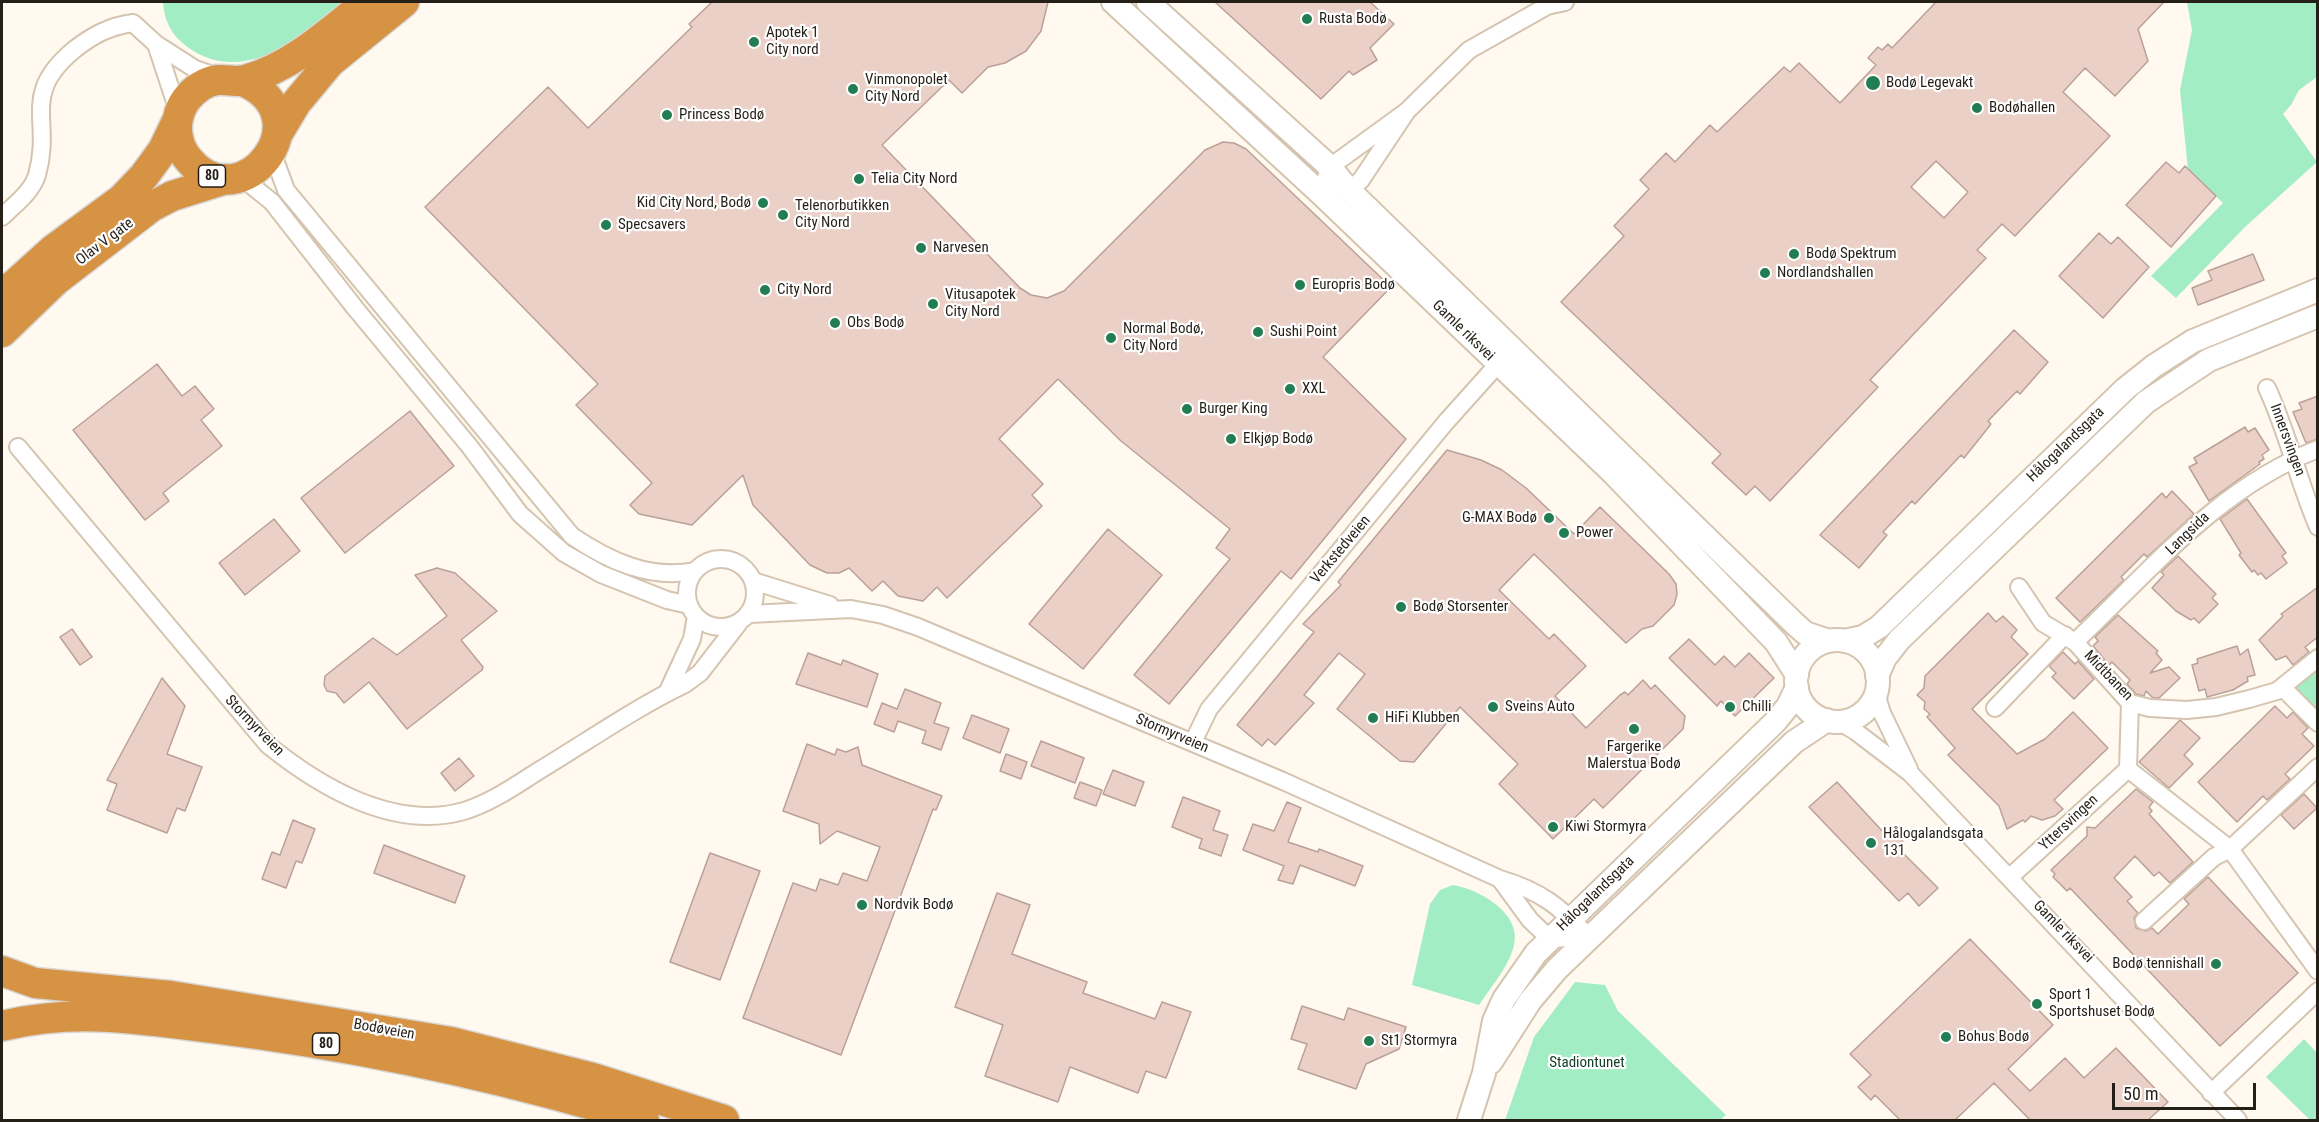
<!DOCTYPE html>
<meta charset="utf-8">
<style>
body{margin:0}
#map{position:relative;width:2319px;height:1122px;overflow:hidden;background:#fff9f0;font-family:"Roboto Condensed",sans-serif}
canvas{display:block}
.frame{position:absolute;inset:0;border:3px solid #241f17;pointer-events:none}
.scale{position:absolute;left:2112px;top:1083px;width:144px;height:27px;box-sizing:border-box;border:3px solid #241f17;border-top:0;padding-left:8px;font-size:18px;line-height:21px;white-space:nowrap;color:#241f17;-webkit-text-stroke:4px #fff;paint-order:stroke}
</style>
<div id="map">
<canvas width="2319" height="1122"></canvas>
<div class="frame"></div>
<div class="scale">50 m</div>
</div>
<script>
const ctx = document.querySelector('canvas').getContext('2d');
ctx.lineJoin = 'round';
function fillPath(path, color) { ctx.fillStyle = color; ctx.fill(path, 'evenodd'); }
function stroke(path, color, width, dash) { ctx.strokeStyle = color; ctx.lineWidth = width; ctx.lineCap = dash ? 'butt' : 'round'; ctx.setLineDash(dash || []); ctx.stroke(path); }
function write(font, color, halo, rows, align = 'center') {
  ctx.font = font + ' "Roboto Condensed",sans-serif'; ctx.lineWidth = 4.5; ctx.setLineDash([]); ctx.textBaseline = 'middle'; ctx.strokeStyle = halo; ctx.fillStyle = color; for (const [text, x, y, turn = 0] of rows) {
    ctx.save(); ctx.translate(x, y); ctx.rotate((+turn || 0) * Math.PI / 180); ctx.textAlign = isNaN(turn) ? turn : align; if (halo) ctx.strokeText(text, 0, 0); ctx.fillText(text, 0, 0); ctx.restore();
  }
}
const green = new Path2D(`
 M347 2C305 36 244 87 189 48 172 36 165 23 163 3Z
 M2187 2H2317V77L2299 90 2291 105 2283 114 2317 162 2245 227 2176 298 2151 276 2223 203 2188 170 2180 90 2192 30Z
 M2317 658V723L2282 688Z
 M1453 885C1481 890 1525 915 1513 949 1507 969 1490 988 1479 1005L1412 985 1430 904 1440 890Z
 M1575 982 1605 985 1618 1011 1726 1115 1720 1120H1505L1534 1037Z
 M2304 1039 2317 1053V1120H2310L2266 1077Z`);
const building = new Path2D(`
 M712 2H1048L1041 31 1026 51 1005 63 988 67 962 93 949 80 882 145 1020 288 1031 295 1047 298 1064 291 1205 150 1223 142 1234 143 1246 149 1391 287 1323 357 1406 439 1291 579 1281 571 1169 704 1134 675 1230 559 1216 548 1230 529 1121 441 1058 379 999 439 1043 484 1032 495 1042 506 947 598 937 587 923 601 898 596 883 581 872 591 849 568 839 573H827L810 565 753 505 743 475 692 525 639 514 630 505 652 483 576 405 598 384 425 207 548 87 588 128 692 27 689 24Z
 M1215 2H1370L1394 24 1370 48 1377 60 1353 75 1349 71 1321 99Z
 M1936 2H2164L2138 29 2148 61 2115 96 2085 68 2063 92 2110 136 2015 236 2002 224 1977 250 1986 258 1870 380 1878 387 1770 501 1755 486 1746 495 1712 463 1721 454 1561 302 1624 236 1614 226 1649 189 1640 180 1666 153 1675 162 1710 125 1717 132 1784 67 1790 72 1799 63 1840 103 1876 65 1868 58 1878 47 1882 50 1888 44 1892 48ZM1936 161 1968 192 1944 218 1911 187Z
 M2166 162 2179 173 2185 166 2216 196 2171 247 2126 205Z
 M2099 233 2111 244 2118 237 2149 267 2103 318 2059 276Z
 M2253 254 2264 280 2198 305 2192 288 2212 280 2208 271Z
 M2014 330 2048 362 2020 394 2017 391 1988 421 1991 424 1964 458 1961 455 1915 504 1912 501 1883 532 1887 535 1859 568 1820 535Z
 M157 364 182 396 195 386 214 409 201 420 222 446 163 493 169 501 145 520 73 430Z
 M2318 396V439L2306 443 2293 412 2302 409 2299 403Z
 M410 411 454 466 345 553 301 498Z
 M2245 427 2248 432 2255 428 2269 450 2262 455 2264 459 2259 462 2260 464 2209 501 2189 467 2197 463 2194 458Z
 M1447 450 1481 460 1502 470 1526 488 1574 534 1600 507 1669 574 1676 584 1677 594 1674 605 1653 626 1642 629 1626 643 1534 554 1499 590 1549 639 1554 634 1586 666 1555 696 1586 728 1620 695 1625 692 1628 695 1643 680 1651 689 1655 685 1685 716 1683 729 1603 808 1594 799 1553 839 1499 784 1518 764 1460 707 1414 762 1400 761 1337 709 1365 674 1339 653 1304 695 1314 703 1275 745 1268 739 1262 746 1237 725 1314 632 1303 624 1341 585 1338 582Z
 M2172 491 2194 514 2147 557 2144 554 2121 577 2124 580 2080 622 2056 598 2162 493 2166 498Z
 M2247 499 2286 553 2282 556 2287 563 2266 579 2261 573 2258 575 2254 570 2252 572 2239 555 2241 553 2220 519Z
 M274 519 300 551 245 595 219 563Z
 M1108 529 1162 575 1083 669 1029 624Z
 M2178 556 2216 594 2212 598 2218 604 2199 623 2194 618 2191 620 2176 611 2152 588 2164 575 2161 572Z
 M437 568 455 573 497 611 461 640 483 667 482 670 407 729 369 682 344 703 336 693 327 691 324 685 325 676 373 638 397 655 447 616 415 575Z
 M2318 587V637L2305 647 2309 652 2293 665 2286 656 2276 660 2259 640 2283 616 2281 614Z
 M1988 613 1996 622 2003 616 2017 630 2011 637 2028 654 1972 709 2017 754 2045 739 2073 712 2108 748 2054 800 2063 809 2055 816 2042 820 2031 816 2025 822 2023 820 2007 829 1999 806 1948 755 1955 748 1927 717 1930 714 1924 709 1925 702 1917 695 1924 688 1925 676Z
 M2118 615 2158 651 2156 653 2162 660 2150 673 2169 667 2180 678 2159 698H2153L2146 691 2144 696 2136 694 2127 684 2130 680 2112 662 2109 665 2093 646 2098 641 2095 637Z
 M72 629 92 657 80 665 60 637Z
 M1689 639 1715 665 1724 656 1735 667 1749 653 1774 678 1735 716 1721 701 1717 706 1669 658Z
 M2237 646 2240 655 2248 649 2255 675 2247 677 2248 681 2233 690 2207 697 2205 689 2199 691 2192 665 2198 663 2197 659Z
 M2063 652 2075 664 2078 661 2094 679 2074 699 2052 677 2056 673 2049 666Z
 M808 653 841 665 843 660 878 674 867 707 796 684Z
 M162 678 185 706 167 754 202 767 185 811 177 808 167 833 107 810 117 784 107 780Z
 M905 689 941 703 934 723 949 728 941 750 922 743 926 731 898 721 894 732 874 724 882 703 897 709Z
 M2275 706 2287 718 2293 712 2308 728 2302 734 2314 746 2285 774 2290 779 2267 800 2263 796 2237 822 2198 782Z
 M972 715 1009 729 1000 753 963 738Z
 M2180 720 2200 738 2184 755 2193 764 2169 788 2139 762Z
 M1041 741 1084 758 1075 783 1031 766Z
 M807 744 835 755 837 749 846 752 858 747 862 765 942 796 936 810 933 809 841 1055 743 1018 793 883 816 891 820 879 838 885 843 873 867 881 880 847 837 831 820 844 819 824 783 811Z
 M1006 754 1027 762 1021 779 1000 771Z
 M459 758 474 776 455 791 441 773Z
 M1113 770 1144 782 1135 806 1103 794Z
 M1080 782 1102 790 1096 806 1074 798Z
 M1837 782 1884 833 1895 827 1904 844 1899 849 1938 888 1919 906 1908 893 1899 901 1809 807Z
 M2136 789 2153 802 2149 807 2152 811 2149 814 2193 862 2170 883 2159 872 2154 876 2135 856 2114 878 2132 897 2127 901 2138 913 2134 918 2136 928 2146 931 2152 928 2158 934 2189 904 2184 899 2208 877 2298 973 2220 1046 2070 888 2067 891 2053 877 2055 874 2051 870 2087 836V827L2095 828Z
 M2304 794 2317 808 2294 829 2281 815Z
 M1183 797 1220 811 1213 830 1228 835 1221 856 1199 848 1202 839 1172 827Z
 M1287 802 1301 808 1288 842 1318 852 1319 849 1363 866 1355 886 1300 865 1293 884 1278 880 1284 866 1243 850 1253 824 1274 831Z
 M293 820 315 829 302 863 296 861 286 888 262 879 272 852 280 855Z
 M384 845 465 876 455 903 374 873Z
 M710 853 760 871 720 980 670 962Z
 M997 893 1030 905 1012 954 1087 982 1083 993 1155 1019 1162 1002 1191 1012 1166 1078 1146 1071 1138 1093 1070 1067 1058 1102 985 1076 1003 1025 955 1007Z
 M1970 939 2053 1025 2008 1069 2030 1091 2065 1058 2084 1078 2116 1048 2168 1102 2148 1120H2030L1994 1083 1955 1120H1900L1875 1095 1871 1100 1858 1087 1871 1075 1850 1054Z
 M1302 1006 1344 1020 1348 1008 1406 1027 1399 1049 1366 1064 1356 1089 1298 1069 1307 1044 1291 1039Z`);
const street = new Path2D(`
 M1407 111 1361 180 1349 190 1320 193 1330 167 1407 111 1469 50 1547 6 1565 2
 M179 114 156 44 195 69 219 77
 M272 152 286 190 572 536C609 561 650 580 695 571
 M241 177 272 202 355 308 470 447 520 514 564 553 601 574 667 600 689 605
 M2 217C14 205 32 192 37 175 53 119 19 95 75 49 93 35 110 26 133 23L156 44
 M2267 388C2288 433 2298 481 2318 527
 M18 447 268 745C320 787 394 831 464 811 491 803 516 785 540 770 588 741 635 708 685 684L700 673 738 624
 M687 593a34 34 0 1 1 68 0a34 34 0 1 1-68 0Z
 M753 581 830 605
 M2019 587 2043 623 2075 642 2130 703 2150 708 2187 710 2216 707 2249 699 2277 691 2318 658
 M749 614 851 609 883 615 918 627 1283 781 1500 879C1541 891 1560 907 1589 937
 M2075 642C2151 570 2219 487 2318 449
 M2282 687 2318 723
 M667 693 692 639 696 616
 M1876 693 1882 713 1909 769
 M2130 703 2128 769 2230 849 2318 971
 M1995 708 2065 635
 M1838 721 1855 731 1910 773 2238 1120
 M1193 742 1209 709 1446 422 1498 364
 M2010 877 2128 769
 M1500 879 1530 920 1550 939 1589 937
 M2144 921 2214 857 2230 849 2318 767
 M2211 1093 2318 991`);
const secondary = new Path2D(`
 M1113 2 1320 193 1612 472 1776 642 1797 675
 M1148 2 1330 167 1349 190 1795 624 1805 633 1829 641
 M1796 681a41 41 0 1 1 82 0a41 41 0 1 1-82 0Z
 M1844 641 1863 637 1879 627 2125 389 2154 366 2193 341 2318 290
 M1877 676 1885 658 1899 640 2146 402 2209 360 2318 316
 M1491 1062 1530 1001 1557 969 1794 742 1827 720
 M1469 1120 1484 1073 1494 1021 1504 999 1536 953 1775 722 1788 706 1797 687`);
const highway = new Path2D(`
 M243 81C326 117 241 223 189 160 179 149 175 133 178 118 181 104 190 93 201 86 221 74 229 84 245 80 291 68 331 31 367 2
 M278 133 296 103 330 62 404 2
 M2 296 54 249 122 199 144 176 163 150 177 121
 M2 332 56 280 151 207 172 196 226 179
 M2 971 35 983 171 996 451 1042 593 1078 724 1120
 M2 1026C77 1008 138 1019 213 1028 359 1046 503 1077 644 1120`);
const markers = [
 [1307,19,6,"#237d52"],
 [754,42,6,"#237d52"],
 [1873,83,8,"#237d52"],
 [853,89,6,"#237d52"],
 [1977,108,6,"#237d52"],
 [667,115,6,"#237d52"],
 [859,179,6,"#237d52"],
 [763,203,6,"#237d52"],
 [783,215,6,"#237d52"],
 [606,225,6,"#237d52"],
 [921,248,6,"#237d52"],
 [1794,254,6,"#237d52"],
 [1765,273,6,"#237d52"],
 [1300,285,6,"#237d52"],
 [765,290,6,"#237d52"],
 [933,304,6,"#237d52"],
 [835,323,6,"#237d52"],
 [1258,332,6,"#237d52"],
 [1111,338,6,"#237d52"],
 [1290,389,6,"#237d52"],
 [1187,409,6,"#237d52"],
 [1231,439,6,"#237d52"],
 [1549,518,6,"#237d52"],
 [1564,533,6,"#237d52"],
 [1401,607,6,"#237d52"],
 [1493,707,6,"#237d52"],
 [1730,707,6,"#237d52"],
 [1373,718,6,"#237d52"],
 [1634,729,6,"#237d52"],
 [1553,827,6,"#237d52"],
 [1871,843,6,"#237d52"],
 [862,905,6,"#237d52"],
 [2216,964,6,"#237d52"],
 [2037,1004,6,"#237d52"],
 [1946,1037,6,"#237d52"],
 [1369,1041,6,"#237d52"]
];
const shields = [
 [212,176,27],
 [326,1044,27]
];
const shieldNames = [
 ["80",212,176],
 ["80",326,1044]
];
const poiNames = [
 ["Rusta Bodø",1319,19],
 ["Apotek 1",766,33],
 ["City nord",766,50],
 ["Vinmonopolet",865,80],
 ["City Nord",865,97],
 ["Bodø Legevakt",1886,83],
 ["Bodøhallen",1989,108],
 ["Princess Bodø",679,115],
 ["Telia City Nord",871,179],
 ["Kid City Nord, Bodø",751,203,"right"],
 ["Telenorbutikken",795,206],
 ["City Nord",795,223],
 ["Specsavers",618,225],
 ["Narvesen",933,248],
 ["Bodø Spektrum",1806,254],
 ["Nordlandshallen",1777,273],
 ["Europris Bodø",1312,285],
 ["City Nord",777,290],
 ["Vitusapotek",945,295],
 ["City Nord",945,312],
 ["Obs Bodø",847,323],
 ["Normal Bodø,",1123,329],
 ["City Nord",1123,346],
 ["Sushi Point",1270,332],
 ["XXL",1302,389],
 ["Burger King",1199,409],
 ["Elkjøp Bodø",1243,439],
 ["G-MAX Bodø",1537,518,"right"],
 ["Power",1576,533],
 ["Bodø Storsenter",1413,607],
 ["Sveins Auto",1505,707],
 ["Chilli",1742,707],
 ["HiFi Klubben",1385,718],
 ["Fargerike",1634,747,"center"],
 ["Malerstua Bodø",1634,764,"center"],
 ["Kiwi Stormyra",1565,827],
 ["Hålogalandsgata",1883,834],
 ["131",1883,851],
 ["Nordvik Bodø",874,905],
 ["Bodø tennishall",2204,964,"right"],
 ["Sport 1",2049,995],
 ["Sportshuset Bodø",2049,1012],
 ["Bohus Bodø",1958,1037],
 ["St1 Stormyra",1381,1041]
];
const streetNames = [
 ["Olav V gate",105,242,-37],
 ["Gamle riksvei",1463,331,44],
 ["Innersvingen",2287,440,70],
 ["Hålogalandsgata",2066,445,-44],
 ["Langsida",2188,534,-44],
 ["Verkstedveien",1341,550,-50],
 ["Midtbanen",2108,676,46],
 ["Stormyrveien",254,726,46],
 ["Stormyrveien",1172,734,23],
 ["Yttersvingen",2069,823,-43],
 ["Hålogalandsgata",1596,894,-44],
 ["Gamle riksvei",2063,932,46],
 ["Bodøveien",384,1030,10]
];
const parkNames = [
 ["Stadiontunet",1587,1063]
];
fillPath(green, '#a3edc4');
fillPath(building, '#ebd0c7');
stroke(building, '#baa198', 1.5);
stroke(street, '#d4c4b0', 20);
stroke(secondary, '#d4c4b0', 26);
stroke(highway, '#d8d7d5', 33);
stroke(street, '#fff', 16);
stroke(secondary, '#fff', 22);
stroke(highway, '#d69344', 30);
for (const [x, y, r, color] of markers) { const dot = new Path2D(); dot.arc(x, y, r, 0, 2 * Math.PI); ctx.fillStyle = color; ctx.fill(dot); stroke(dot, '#fff', 2); }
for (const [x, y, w] of shields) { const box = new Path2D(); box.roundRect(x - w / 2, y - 11, w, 22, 4.5); ctx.fillStyle = '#fff'; ctx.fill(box); stroke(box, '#241f17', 1.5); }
write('bold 14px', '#241f17', null, shieldNames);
write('15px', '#241f17', '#fff', poiNames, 'left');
write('15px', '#241f17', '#fff', streetNames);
write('15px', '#15402b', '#fff', parkNames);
</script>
